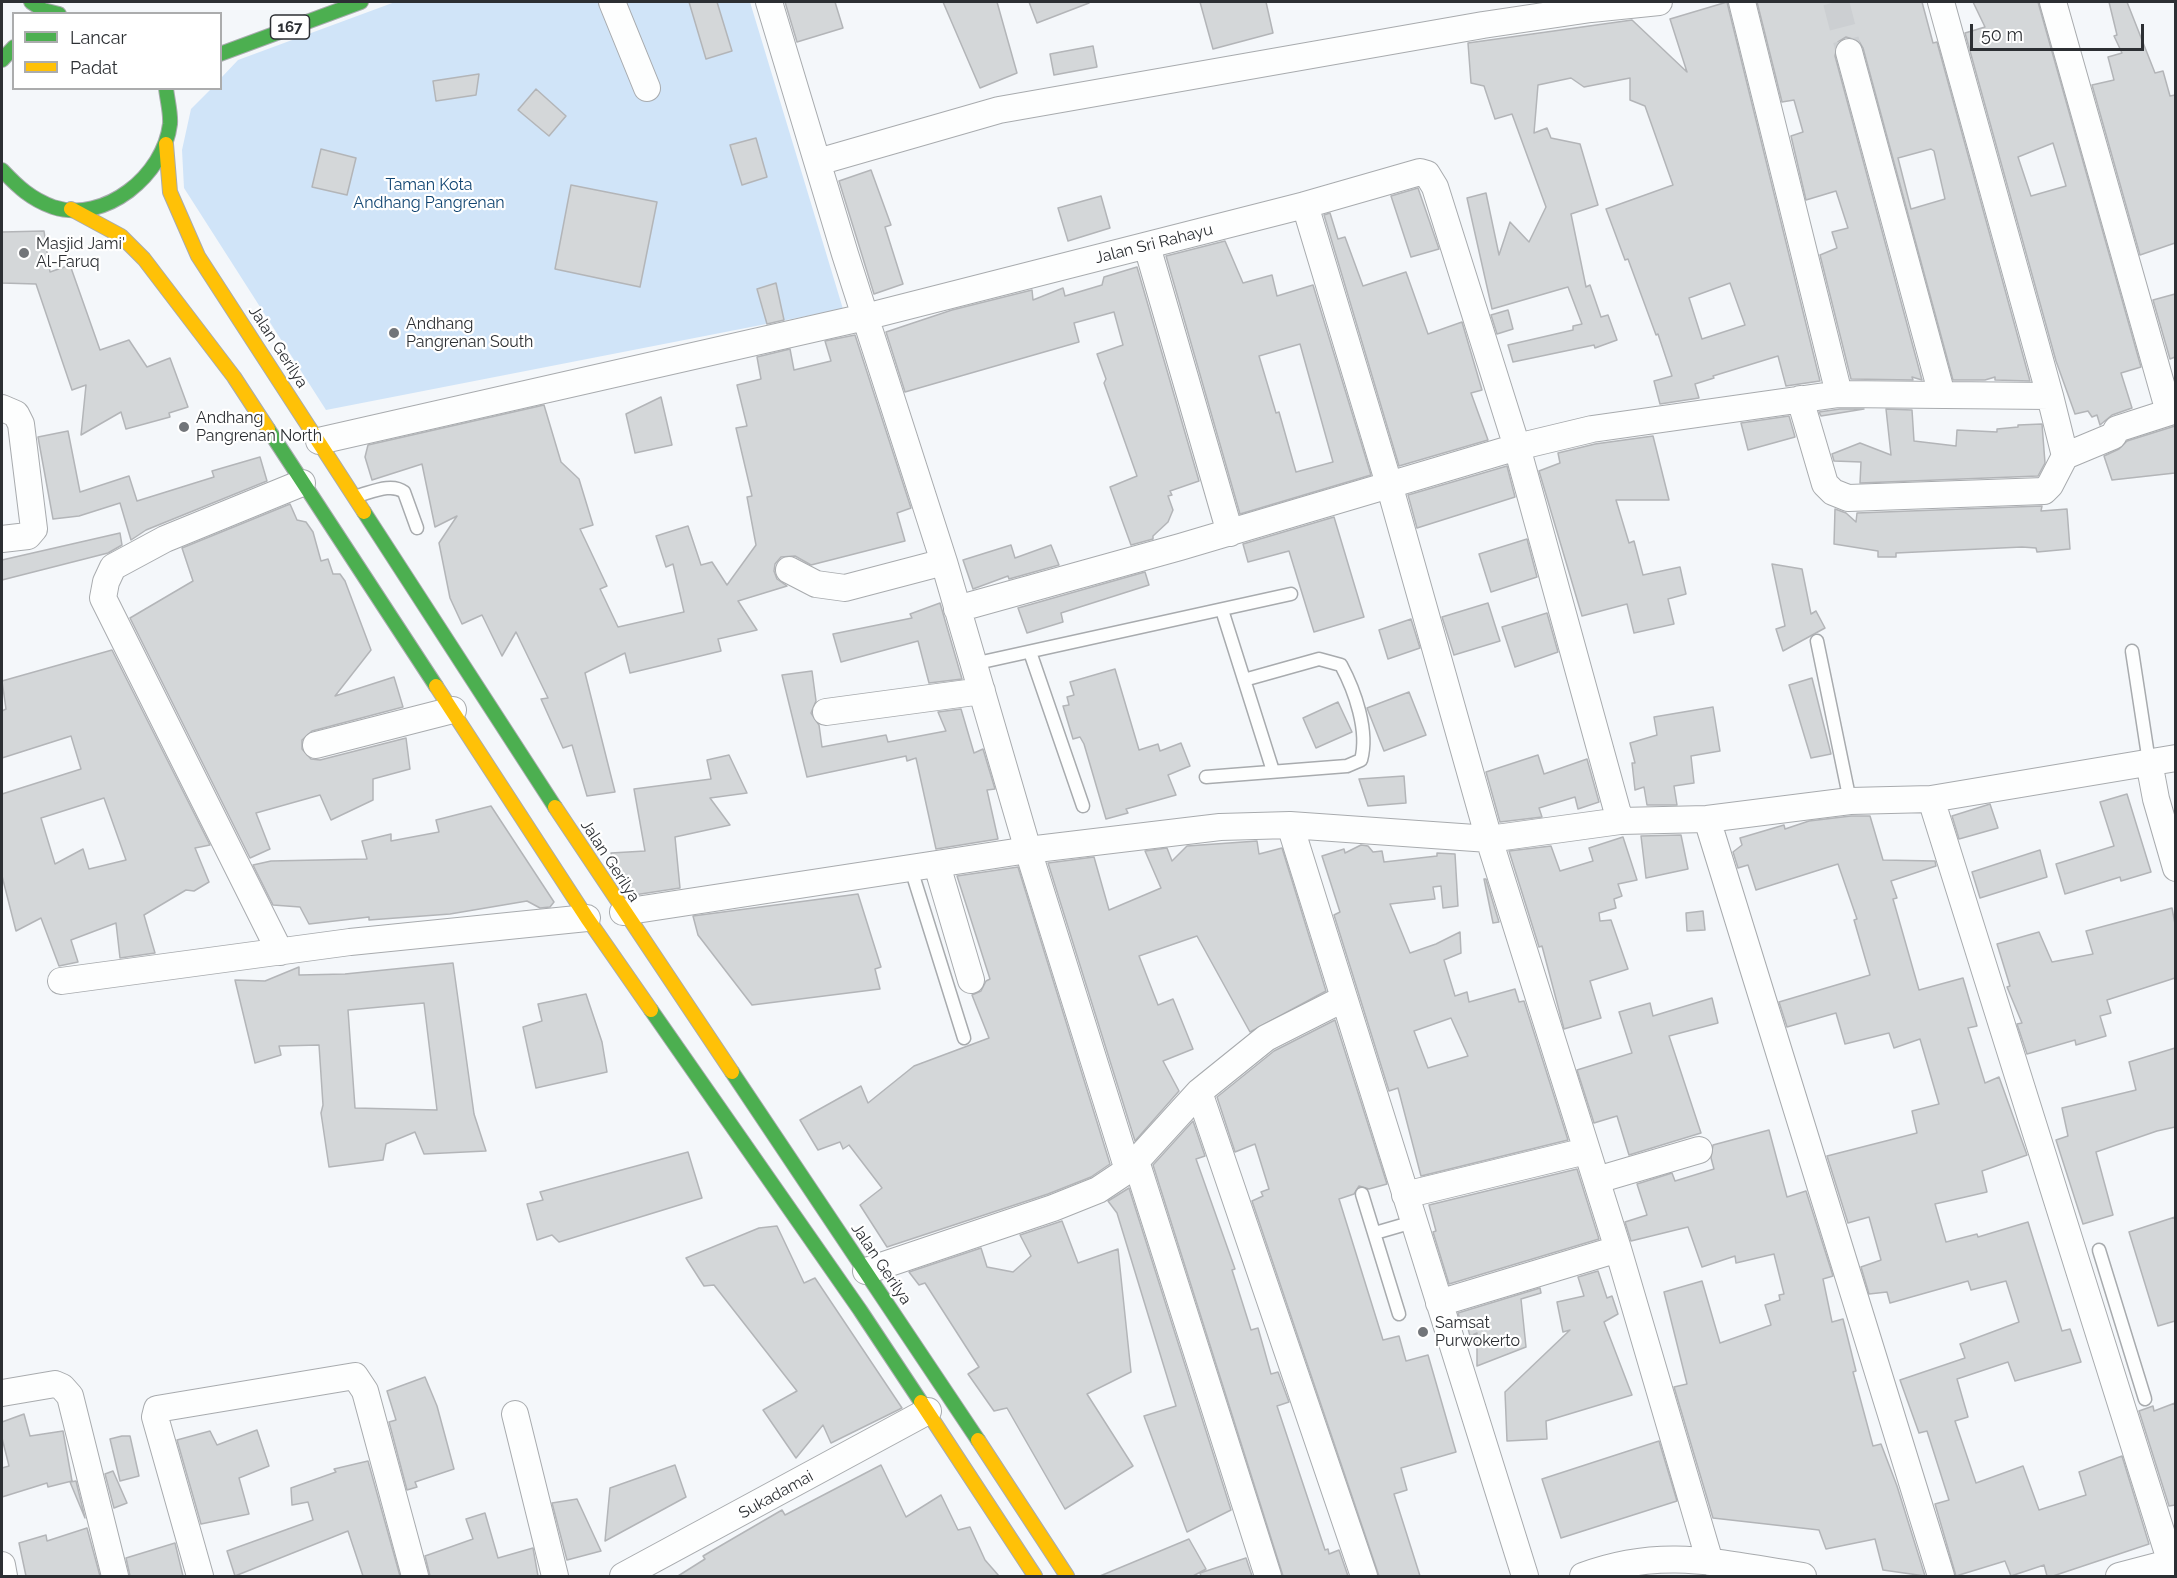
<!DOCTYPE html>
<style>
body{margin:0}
#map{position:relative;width:2177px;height:1578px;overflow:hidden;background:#f4f7fa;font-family:Raleway,sans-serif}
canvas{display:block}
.frame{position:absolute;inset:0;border:3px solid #2c2f33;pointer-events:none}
.legend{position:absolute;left:12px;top:12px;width:210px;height:78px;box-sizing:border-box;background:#fff;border:2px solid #abacad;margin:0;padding:8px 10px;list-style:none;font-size:18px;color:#2c2f33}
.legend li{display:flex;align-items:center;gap:12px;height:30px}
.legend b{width:30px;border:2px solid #abacad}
.scale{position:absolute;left:1970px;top:24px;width:174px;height:27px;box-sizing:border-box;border:3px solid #2c2f33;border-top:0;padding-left:8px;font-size:18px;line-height:21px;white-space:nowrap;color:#2c2f33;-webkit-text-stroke:4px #fff;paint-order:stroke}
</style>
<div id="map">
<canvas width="2177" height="1578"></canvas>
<div class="frame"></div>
<ul class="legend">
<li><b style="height:8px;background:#4caf50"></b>Lancar</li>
<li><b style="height:8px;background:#ffc107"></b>Padat</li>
</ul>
<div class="scale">50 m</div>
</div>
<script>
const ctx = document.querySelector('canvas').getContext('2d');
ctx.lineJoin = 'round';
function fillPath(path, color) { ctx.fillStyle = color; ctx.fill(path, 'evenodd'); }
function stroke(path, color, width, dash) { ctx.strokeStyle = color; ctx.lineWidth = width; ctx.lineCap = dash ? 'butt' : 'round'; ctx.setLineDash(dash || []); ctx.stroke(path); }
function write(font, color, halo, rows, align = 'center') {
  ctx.font = font + ' Raleway,sans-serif'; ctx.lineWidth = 4.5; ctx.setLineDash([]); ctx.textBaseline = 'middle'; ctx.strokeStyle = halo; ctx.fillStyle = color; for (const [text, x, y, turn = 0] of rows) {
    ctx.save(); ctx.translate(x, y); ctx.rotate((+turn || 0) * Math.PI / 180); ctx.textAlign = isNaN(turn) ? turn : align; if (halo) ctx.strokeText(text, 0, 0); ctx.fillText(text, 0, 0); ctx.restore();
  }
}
const green = new Path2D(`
 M395 2H750L843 309 326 410 184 188 182 150 191 109 211 89 220 88 221 78 238 60Z`);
const building = new Path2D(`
 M689 2H717L732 51 706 59Z
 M785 2H835L843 28 797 42Z
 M943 2H997L1017 73 980 88Z
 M1029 2H1089V3L1037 23Z
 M1200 2H1266L1273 33 1213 49Z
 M1727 2 1820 381 1786 386 1778 356 1713 376 1714 378 1695 384 1699 398 1660 404 1654 381 1672 376 1658 334 1656 335 1628 259 1625 260 1606 209 1673 185 1645 106 1630 100V78L1584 87 1571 78 1538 85 1534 133 1547 128 1551 138 1580 144 1598 205 1571 214 1586 287 1590 285 1601 317 1608 315 1617 340 1595 348 1594 345 1513 362 1508 345 1573 330V326L1582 324 1568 287 1492 309 1467 198 1486 193 1499 255 1510 222 1529 242 1546 207 1512 114 1495 119 1484 86 1471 83 1468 43 1632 20 1687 72 1670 19ZM1730 283 1745 325 1702 339 1689 298Z
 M1757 2H1922L1933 43 1937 42 2030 381 1995 380V377L1985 380H1953L1863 48 1859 41 1846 37 1838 42 1835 56 1922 380 1912 377 1913 380 1851 379 1820 255 1837 248 1832 232 1848 228 1836 191 1806 200 1791 136 1803 132 1794 100 1782 102ZM1931 149 1934 151 1945 199 1911 209 1898 158Z
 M1973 2H2038L2141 367 2121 373 2132 408 2112 415 2100 425 2097 415 2092 417 2088 411 2075 414 2056 361 1965 33 1985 27ZM2053 143 2066 186 2031 196 2018 157Z
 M2109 2H2127L2155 73 2163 71 2170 96 2175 95V243L2140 255 2092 85 2114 80 2108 57 2122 53 2114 36 2117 35Z
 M1093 46 1097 67 1054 75 1050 54Z
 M479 74 476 95 436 101 433 81Z
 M536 89 566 116 549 136 518 110Z
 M756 138 767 177 742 185 730 145Z
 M321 149 356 158 347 195 312 187Z
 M871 170 891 225 885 227 903 284 874 294 839 181Z
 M571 185 657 202 640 287 555 269Z
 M1418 188 1439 249 1411 257 1391 196Z
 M1101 196 1110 228 1068 241 1058 208Z
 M1330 213 1338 239 1345 237 1363 286 1406 272 1428 334 1462 322 1482 390 1471 393 1488 440 1399 466 1324 215Z
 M44 231 50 272 70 265 100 350 129 340 147 367 170 358 188 407 169 413 170 417 126 429 121 412 81 435 86 385 72 390 36 284 2 283V232Z
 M1225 241 1243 283 1272 275 1277 296 1313 285 1371 475 1240 514 1166 256ZM1300 344 1333 462 1296 472 1279 412 1276 413 1259 356Z
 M1137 267 1199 481 1170 491 1172 495 1168 496 1173 510 1168 522 1153 536V539L1131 545 1110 487 1137 476 1104 383 1106 379 1097 354 1123 345 1114 312 1074 323 1079 342 905 392 886 332 952 310 1032 290 1033 300 1063 288 1065 296 1102 285 1104 277Z
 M776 283 784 320 767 324 757 289Z
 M2175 294V357L2170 359 2153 300Z
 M1508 310 1513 329 1497 334 1491 315Z
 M855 335 911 508 897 513 905 541 811 565 795 556 781 557 775 564 774 571 777 579 787 586 738 601 757 630 718 639 721 651 630 673 625 653 585 673 615 792 587 796 572 745 563 748 541 699 548 698 516 632 502 656 482 615 462 624 450 598 439 543 457 516 435 527 422 464 372 480 365 457 368 445 544 405 561 462 579 479 593 525 580 529 607 586 600 589 618 627 684 612 673 564 666 567 656 536 688 526 701 565 712 562 727 585 756 545 747 497 752 496 736 428 747 426 737 385 761 379 757 357 790 349 794 370 831 361 825 341Z
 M661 397 672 445 635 453 626 414Z
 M1840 409H1864L1821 416 1819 412Z
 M1886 409 1912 410 1914 441 1956 446 1957 430 1997 432V429L2018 427V425L2042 424 2045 463 2038 476 1860 483 1861 462 1834 461 1832 454 1860 443 1891 455Z
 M1789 416 1795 437 1748 450 1741 423Z
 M2175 426V473L2112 480 2104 456 2119 449 2127 441Z
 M68 431 80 492 129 476 137 501 214 477 212 471 260 457 267 481 146 530 131 540 120 503 79 516 53 519 38 437Z
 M1653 436 1669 500H1616L1629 543 1634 541 1643 575 1680 567 1686 594 1668 599 1674 624 1634 633 1627 604 1582 616 1539 471 1560 463 1558 453 1595 444Z
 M1507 466 1515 497 1417 528 1408 495Z
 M290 504 297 520 306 522 313 532 321 561 328 559 333 574H340L345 581 371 650 335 696 394 677 403 707 312 731 302 740V749L311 759 320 760 406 738 410 769 373 779V800L331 820 320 795 256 813 270 849 250 858 130 618 193 581 182 548Z
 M2042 506 2041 511 2067 509 2070 549 2037 552 2036 548 2022 547 1896 553V557H1878V551L1834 544 1835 509 1846 513 1856 522 1857 513Z
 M1334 517 1364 617 1314 632 1289 551 1248 562 1243 544Z
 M120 533 122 545 108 553 2 580V560Z
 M1527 539 1537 577 1491 592 1479 554Z
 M1011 545 1015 558 1051 545 1059 565 1009 579 1008 576 973 589 963 560Z
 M1772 564 1802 569 1811 614 1816 611 1825 628 1783 651 1776 629 1785 626Z
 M1145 572 1149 585 1061 613 1063 622 1027 633 1018 608Z
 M940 603 962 679 929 683 918 641 841 662 833 634 912 618 910 614Z
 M1488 603 1500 641 1454 655 1442 617Z
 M1547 613 1558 652 1515 667 1502 627Z
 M1411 619 1420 648 1388 659 1379 630Z
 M112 650 210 845 195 848 209 882 194 891 186 890 144 915 155 953 120 958 116 923 71 940 78 962 59 966 41 918 16 931 2 876V794L81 769 71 736 2 758V711L6 709 2 681ZM104 798 126 860 89 869 83 849 55 864 41 818Z
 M1115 669 1139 750 1158 744 1160 751 1181 743 1190 766 1168 775 1176 795 1126 809 1128 813 1106 819 1084 744 1080 737 1073 739 1063 706 1069 705 1067 697 1074 695 1070 682Z
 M812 671 816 701 811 713 819 725 822 747 886 735 888 742 946 731 938 712 961 709 974 753 983 749 995 789 987 790 998 839 936 849 916 758 907 761 906 756 807 777 782 675Z
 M1812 678 1831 754 1811 758 1789 685Z
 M1409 692 1426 735 1384 751 1367 708Z
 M1338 702 1352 732 1316 748 1303 718Z
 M1713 707 1720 751 1691 756 1694 783 1674 786 1677 805H1647L1644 787 1635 790 1632 763H1635L1630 743 1657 735 1654 717Z
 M729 755 747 793 710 798 730 825 675 837 680 888 634 895 614 864 611 853 645 851 634 789 711 779 707 760Z
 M1538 755 1544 774 1587 759 1599 802 1578 809 1575 797 1539 808 1542 817 1500 822 1486 772Z
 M1404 776 1406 803 1368 806 1359 779Z
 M2127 794 2151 872 2121 881 2120 877 2065 894 2056 864 2114 846 2100 802Z
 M1990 804 1998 828 1959 839 1952 816Z
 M491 806 554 902 550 907 540 908 527 901 450 914 369 920V917L309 924 300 907 273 905 253 865 271 861 367 859 362 841 391 834V841L439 832 436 820Z
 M1851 816H1870L1883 860 1935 861 1936 866 1891 881 1897 898 1893 899 1919 990 1963 978 1977 1026 1968 1028 1985 1083 1999 1077 2027 1155 1982 1171 1987 1192 1935 1204 1946 1242 1977 1234 1978 1237 2028 1222 2062 1331 2070 1329 2081 1362 2015 1381 2008 1362 1957 1379 1968 1417 1955 1421 1976 1483 2023 1466 2039 1510 2086 1495 2079 1472 2122 1456 2149 1544 2053 1576H2047L2044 1565 2011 1576 2005 1561 1956 1576 1935 1504 1949 1500 1927 1431 1919 1433 1900 1380 1965 1358 1960 1344 2019 1322 2006 1281 1971 1290 1968 1281 1890 1303 1887 1292 1869 1294 1861 1267 1881 1260 1869 1217 1848 1223 1827 1156 1917 1133 1912 1111 1939 1104 1920 1039 1894 1048 1889 1033 1845 1044 1836 1013 1787 1027 1779 1002 1870 975 1854 920 1857 919 1838 864 1756 890 1748 865 1738 868 1733 852 1742 845 1740 838 1784 825 1785 829 1809 821Z
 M1681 835 1688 869 1646 878 1641 836Z
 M1623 837 1637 880 1618 884 1622 896 1614 899 1616 908 1599 913 1600 921 1611 920 1628 969 1590 981 1601 1018 1564 1029 1542 946 1539 947 1509 851 1551 846 1560 871 1593 861 1589 848Z
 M1257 841 1259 854 1282 848 1326 991 1250 1032 1197 936 1139 956 1158 1005 1173 999 1193 1049 1163 1061 1179 1091 1135 1141 1048 863 1094 857 1109 910 1161 888 1145 851 1167 848 1172 861 1187 846Z
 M1361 845 1368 846 1373 852 1382 851 1384 862 1437 856V853L1455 854 1458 906 1443 908 1441 886 1433 887 1435 899 1390 904 1410 953 1436 944 1460 932 1461 953 1444 960 1455 996 1467 992 1469 1002 1515 989 1519 1002 1524 1001 1568 1140 1421 1176 1398 1088 1389 1091 1334 915 1340 912 1322 856 1344 849 1345 853ZM1451 1018 1468 1056 1428 1068 1414 1031Z
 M2040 850 2047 877 1980 898 1972 872Z
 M1018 867 1110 1164 1091 1177 1048 1194 887 1247 860 1205 882 1188 849 1145 843 1149 840 1142 818 1150 800 1120 861 1086 868 1103 914 1066 989 1038 972 995 981 991 986 981 990 979 957 876Z
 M1484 879H1486L1499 922 1493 923Z
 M858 894 881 967 875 969 880 989 752 1005 698 935 693 916Z
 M2172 908 2175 924V978L2107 1000 2111 1013 2100 1016 2106 1036 2076 1045 2075 1040 2027 1054 2017 1024 2022 1023 2007 987 2010 986 1997 944 2039 932 2052 962 2093 954 2086 931Z
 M1703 911 1705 930 1687 931 1686 913Z
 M453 963 474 1114 486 1151 424 1154 415 1132 386 1144 383 1160 329 1167 321 1113 323 1105 319 1045 279 1046 281 1055 255 1063 235 980 265 981 299 967V975L345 974ZM424 1003 437 1110 355 1108 348 1010Z
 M586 994 602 1042 607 1072 536 1088 523 1027 542 1021 538 1004Z
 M1712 998 1718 1023 1669 1036 1701 1133 1629 1155 1617 1116 1594 1123 1577 1070 1632 1053 1619 1012 1650 1003 1653 1016Z
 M1335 1020 1387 1184 1369 1189 1359 1186 1354 1194 1339 1199 1383 1340 1399 1336 1406 1361 1428 1355 1456 1452 1401 1468 1407 1490 1394 1494 1420 1576H1379L1252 1201 1263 1196 1261 1192 1269 1189 1255 1144 1235 1152 1217 1097 1274 1051Z
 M2175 1048V1127L2157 1131 2096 1152 2113 1215 2083 1224 2056 1140 2068 1136 2062 1108 2136 1090 2129 1062Z
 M1193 1121 1205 1156 1196 1159 1235 1269 1232 1270 1251 1330 1258 1328 1271 1374 1278 1372 1289 1402 1277 1406 1325 1550 1328 1549 1329 1554 1339 1550 1348 1576H1283L1153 1165Z
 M1769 1130 1787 1197 1806 1191 1833 1276 1823 1279 1832 1322 1843 1319 1856 1371 1853 1372 1873 1446 1881 1444 1897 1486 1925 1576 1883 1570 1875 1539 1826 1549 1819 1530 1713 1518 1674 1387 1687 1384 1664 1292 1702 1281 1720 1343 1771 1325 1765 1305 1780 1300 1779 1295 1784 1294 1774 1254 1736 1263 1735 1256 1702 1267 1688 1227 1631 1241 1625 1222 1647 1215 1637 1184 1672 1173 1675 1181 1714 1169 1711 1158 1713 1145Z
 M688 1152 702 1198 559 1242 552 1235 537 1240 527 1204 543 1200 540 1192Z
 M1577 1169 1599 1239 1449 1284 1433 1232 1436 1231 1429 1205Z
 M1129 1188 1231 1510 1187 1532 1144 1416 1176 1406 1117 1213 1108 1201Z
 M2175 1217V1321L2158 1326 2129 1232Z
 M1062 1221 1078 1263 1118 1249 1131 1372 1087 1394 1133 1466 1065 1509 1007 1408 994 1411 968 1374 979 1367 925 1283 919 1285 909 1272 981 1248 987 1267 1013 1272 1031 1256 1020 1235Z
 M777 1226 804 1283 815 1278 902 1408 831 1443 823 1425 796 1458 763 1410 797 1391 714 1285 704 1286 686 1258 759 1228Z
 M1598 1271 1607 1298 1612 1296 1618 1314 1604 1322 1632 1395 1546 1421 1547 1439 1507 1441 1505 1392 1570 1330 1563 1332 1557 1302 1584 1296 1578 1277Z
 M1540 1288 1541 1293 1521 1299 1526 1347 1477 1366V1333L1470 1336 1467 1325 1462 1326 1458 1313Z
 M425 1377 437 1406 454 1469 415 1482 417 1487 407 1490 389 1422 396 1420 387 1391Z
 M2175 1403V1505L2169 1506 2139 1411 2153 1406 2154 1411Z
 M24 1414 30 1436 63 1431 72 1481 48 1487 47 1483 2 1497V1468L9 1466 2 1438V1422Z
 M257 1430 269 1466 239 1478 249 1514 201 1524 177 1440 210 1431 217 1445Z
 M122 1436H130L139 1476 120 1481 110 1439Z
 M1659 1441 1677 1501 1561 1538 1542 1479Z
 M368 1461 400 1576H363L348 1531 235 1576 227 1551 313 1520 308 1502 292 1505 291 1488 336 1472 334 1469Z
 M675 1465 686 1497 605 1541 610 1488Z
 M881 1465 906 1517 941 1495 958 1530 970 1527 985 1560 999 1576H678L705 1559 703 1556 782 1510 785 1515Z
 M113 1471 127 1503 114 1508 105 1474Z
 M76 1481 85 1518 70 1482Z
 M577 1499 601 1551 567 1560 552 1503Z
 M485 1513 498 1558 533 1548 538 1576H430L425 1556 473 1539 466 1519Z
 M87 1528 100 1576H26L19 1543 46 1535 47 1541Z
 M1189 1539 1206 1569 1193 1576H1100Z
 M175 1543 183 1576H130L126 1558Z
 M1246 1558 1252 1576H1201L1200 1573Z`);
const streetTunnel = new Path2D(`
 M1836 2 1849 52`);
const lane = new Path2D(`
 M356 496C370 493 391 482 404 492L417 528
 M1222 610 1273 771
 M1817 641 1850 801
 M2132 651 2149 762
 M1030 652 1083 806
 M973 664 1291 594
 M1206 777 1347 766 1361 760C1369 731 1355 691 1341 665L1319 659 1244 680
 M911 869 964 1038
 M1362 1194 1399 1314
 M1375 1233 1413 1222
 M2099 1250 2145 1399`);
const street = new Path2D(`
 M612 2 647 88
 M769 2 845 254 944 562 1028 850 1128 1170 1199 1092 1266 1038 1343 999
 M1589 2 1591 9 1659 2
 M1742 2 1839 394
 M1941 2 2050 396
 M2053 2 2169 412
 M1849 52 1942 395
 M818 162 999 110 1483 25 1591 9
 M1305 205 1389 484 1489 839 1618 1249 1710 1562
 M1147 246 1230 533
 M1800 399 1825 484 1833 492 1848 498 2044 491 2050 485 2065 456
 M2 408 16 414 21 424 34 529 28 536 2 539
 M319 441 865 317 1305 205 1420 172 1427 174 1435 187 1517 447 1620 821
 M789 570 816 584 845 588 944 562
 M957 609 1180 547 1517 447 1592 429 1839 394 2050 396 2065 456 2113 436 2117 429 2176 410
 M826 712 982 691
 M316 745 453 710
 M2149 762 2156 799 2176 868
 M1931 799 2171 1563
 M1707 819 1941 1576
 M1290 825 1525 1576
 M937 865 971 980
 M623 912 1028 850 1220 827 1290 825 1489 839 1620 821 1707 819 1850 801 1931 799 2176 758
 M280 952 103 598 106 582 113 567 165 539 302 483
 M61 981 350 942 587 918
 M1199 1092 1364 1576
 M1136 1161 1268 1576
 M1597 1180 1699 1150
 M1405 1195 1586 1151
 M866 1271 1053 1208 1098 1190 1128 1170
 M1439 1303 1618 1249
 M2 1393 55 1384 62 1387 70 1396 115 1576
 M515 1414 555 1576
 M2 1565 4 1576
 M200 1576 155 1417 157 1409 355 1376 365 1391 415 1576
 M623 1576 928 1411
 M1583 1576C1664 1546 1721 1564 1803 1576
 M2119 1576 2176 1561`);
const fast = new Path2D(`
 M31 2 43 10 59 14
 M220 54 361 2
 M2 60 14 47
 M2 170C18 187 31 199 53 207 105 224 164 175 170 124 171 113 167 99 166 88
 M268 429 436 686
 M364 512 555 807
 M651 1010 860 1310 921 1402
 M732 1072 978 1440`);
const slow = new Path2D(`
 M166 144 170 192 198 256 364 512
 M71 209 121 236 144 259 234 377 268 429
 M436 686 587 918 651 1010
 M555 807 732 1072
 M921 1402 1035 1576
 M978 1440 1067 1576`);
const markers = [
 [24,253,6,"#727579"],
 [394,333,6,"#727579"],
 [184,427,6,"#727579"],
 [1423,1332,6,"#727579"]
];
const shields = [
 [290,27,39]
];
const shieldNames = [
 ["167",290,27]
];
const parkNames = [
 ["Taman Kota",429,185],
 ["Andhang Pangrenan",429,203]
];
const poiNames = [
 ["Masjid Jami'",36,244],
 ["Al-Faruq",36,262],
 ["Andhang",406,324],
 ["Pangrenan South",406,342],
 ["Andhang",196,418],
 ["Pangrenan North",196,436],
 ["Samsat",1435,1323],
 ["Purwokerto",1435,1341]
];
const streetNames = [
 ["Jalan Sri Rahayu",1154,244,-14],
 ["Jalan Gerilya",278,347,57],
 ["Jalan Gerilya",610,861,57],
 ["Jalan Gerilya",881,1264,56],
 ["Sukadamai",776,1495,-29]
];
fillPath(green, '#d0e4f8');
fillPath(building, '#d4d7d9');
stroke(building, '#b3b5b8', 1.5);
stroke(streetTunnel, '#cccfd2', 26, [26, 13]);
stroke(lane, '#a8abae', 15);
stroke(street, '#a8abae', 28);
stroke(fast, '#a8abae', 16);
stroke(slow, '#a8abae', 16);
stroke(lane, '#fdfefe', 12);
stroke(street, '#fdfefe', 26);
stroke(fast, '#4caf50', 14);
stroke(slow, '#ffc107', 14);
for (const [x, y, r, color] of markers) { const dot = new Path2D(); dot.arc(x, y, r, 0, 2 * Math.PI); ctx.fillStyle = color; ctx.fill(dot); stroke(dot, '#fff', 2); }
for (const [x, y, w] of shields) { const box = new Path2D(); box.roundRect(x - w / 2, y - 12, w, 24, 4.5); ctx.fillStyle = '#fff'; ctx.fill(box); stroke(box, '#2c2f33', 1.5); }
write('bold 15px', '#2c2f33', null, shieldNames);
write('16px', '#114572', '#fff', parkNames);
write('16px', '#2c2f33', '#fff', poiNames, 'left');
write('16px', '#2c2f33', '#fff', streetNames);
</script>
